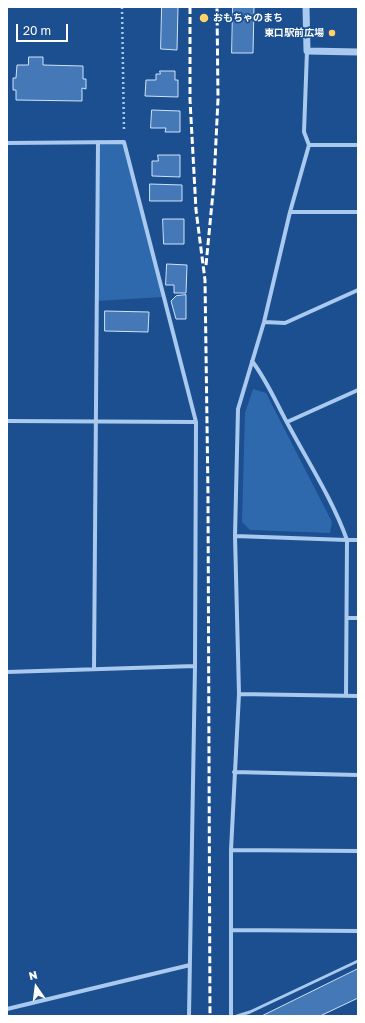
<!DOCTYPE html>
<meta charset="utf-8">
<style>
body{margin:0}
#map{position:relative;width:365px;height:1023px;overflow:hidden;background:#1b4f8f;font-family:"Golos Text",sans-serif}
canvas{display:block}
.frame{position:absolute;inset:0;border:8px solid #fff;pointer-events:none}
.north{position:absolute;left:16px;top:967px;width:40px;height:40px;-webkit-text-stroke:3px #1b4f8f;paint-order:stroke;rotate:346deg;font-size:11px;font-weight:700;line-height:16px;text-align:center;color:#fff}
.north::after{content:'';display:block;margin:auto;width:14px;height:18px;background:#fff;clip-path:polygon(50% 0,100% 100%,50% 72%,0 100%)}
.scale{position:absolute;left:16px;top:24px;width:52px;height:18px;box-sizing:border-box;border:2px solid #fff;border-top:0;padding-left:5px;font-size:12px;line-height:14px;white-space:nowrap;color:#fff;-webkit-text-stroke:3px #1b4f8f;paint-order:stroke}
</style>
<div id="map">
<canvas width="365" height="1023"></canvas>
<div class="frame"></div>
<div class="north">N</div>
<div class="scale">20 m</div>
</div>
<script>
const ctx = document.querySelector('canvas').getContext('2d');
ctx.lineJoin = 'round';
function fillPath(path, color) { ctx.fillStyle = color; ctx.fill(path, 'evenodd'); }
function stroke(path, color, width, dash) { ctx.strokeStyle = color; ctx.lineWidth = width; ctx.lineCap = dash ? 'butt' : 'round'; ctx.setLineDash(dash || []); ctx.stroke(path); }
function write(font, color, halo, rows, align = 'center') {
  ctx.font = font + ' "Golos Text","Noto Sans JP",sans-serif'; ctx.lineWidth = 3.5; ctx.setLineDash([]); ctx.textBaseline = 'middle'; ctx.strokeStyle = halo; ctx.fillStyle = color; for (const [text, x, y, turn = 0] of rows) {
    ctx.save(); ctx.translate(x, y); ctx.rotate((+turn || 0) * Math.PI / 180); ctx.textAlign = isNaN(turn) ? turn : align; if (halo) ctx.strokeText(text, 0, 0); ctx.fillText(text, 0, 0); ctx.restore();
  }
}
const green = new Path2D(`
 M98 142H124L163 297 97 301Z
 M253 389 266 393 332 522 330 533 250 530 242 522 245 413Z`);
const building = new Path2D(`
 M162 7H178L177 50 161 49Z
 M233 7H254L253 53H232Z
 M29 57H43V65L83 66V79H86V89L82 88V101L16 100V90H13V78H16L17 65H28Z
 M160 71H175V80H178V97L145 96 146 80H156V74H160Z
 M152 110 180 111V132H165L166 128H151Z
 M158 155H180V177L152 176V161H158Z
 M150 184 182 185V201H150Z
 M163 219H184V244H164Z
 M167 264 187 265 186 293H174V285H166Z
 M186 295V319H176L171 301 176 296Z
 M105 311 149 312 148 332 105 331Z
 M358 969V998L320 1016H262Z`);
const path = new Path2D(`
 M122 7 124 132`);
const service = new Path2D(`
 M237 1016 250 1012 358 961`);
const minor = new Path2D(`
 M307 51 304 132 309 145H358
 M7 143 124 142 196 422 195 666 189 1016
 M290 212H358
 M264 322 285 323 358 290
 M252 361C268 382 277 405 290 428 310 465 333 501 347 540H358
 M7 421 196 422
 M287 422 358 390
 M235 536 347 540 346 695
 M347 618H358
 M94 669 98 142
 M7 672 195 666
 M239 694 358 696
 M234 772 358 775
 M231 850 358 851
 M231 930 358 931
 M7 1009 190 965
 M231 1016V850L239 694 235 536 238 409 264 322 290 212 309 145`);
const tertiary = new Path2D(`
 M306 7 307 51 358 52`);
const rail = new Path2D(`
 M190 7V100L196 210 205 280 208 494 210 1016
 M206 265 214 182 218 99 217 7`);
const markers = [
 [204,18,5,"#ffd166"],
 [332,33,4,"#ffd166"]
];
const poiNames = [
 ["おもちゃのまち",213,18],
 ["東口駅前広場",324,33,"right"]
];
fillPath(green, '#2e69ad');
fillPath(building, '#4478b7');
stroke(building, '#cfe3fa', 1);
stroke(path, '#a9c9ee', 2.5, [2, 3]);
stroke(service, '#a9c9ee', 3);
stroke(minor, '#a9c9ee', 4);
stroke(tertiary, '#a9c9ee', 7);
stroke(rail, '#fff', 3, [7, 3]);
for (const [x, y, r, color] of markers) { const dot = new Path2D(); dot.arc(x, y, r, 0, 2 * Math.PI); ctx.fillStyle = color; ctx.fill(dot); stroke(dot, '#1b4f8f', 1.5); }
write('bold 10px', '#fff', '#1b4f8f', poiNames, 'left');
</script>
